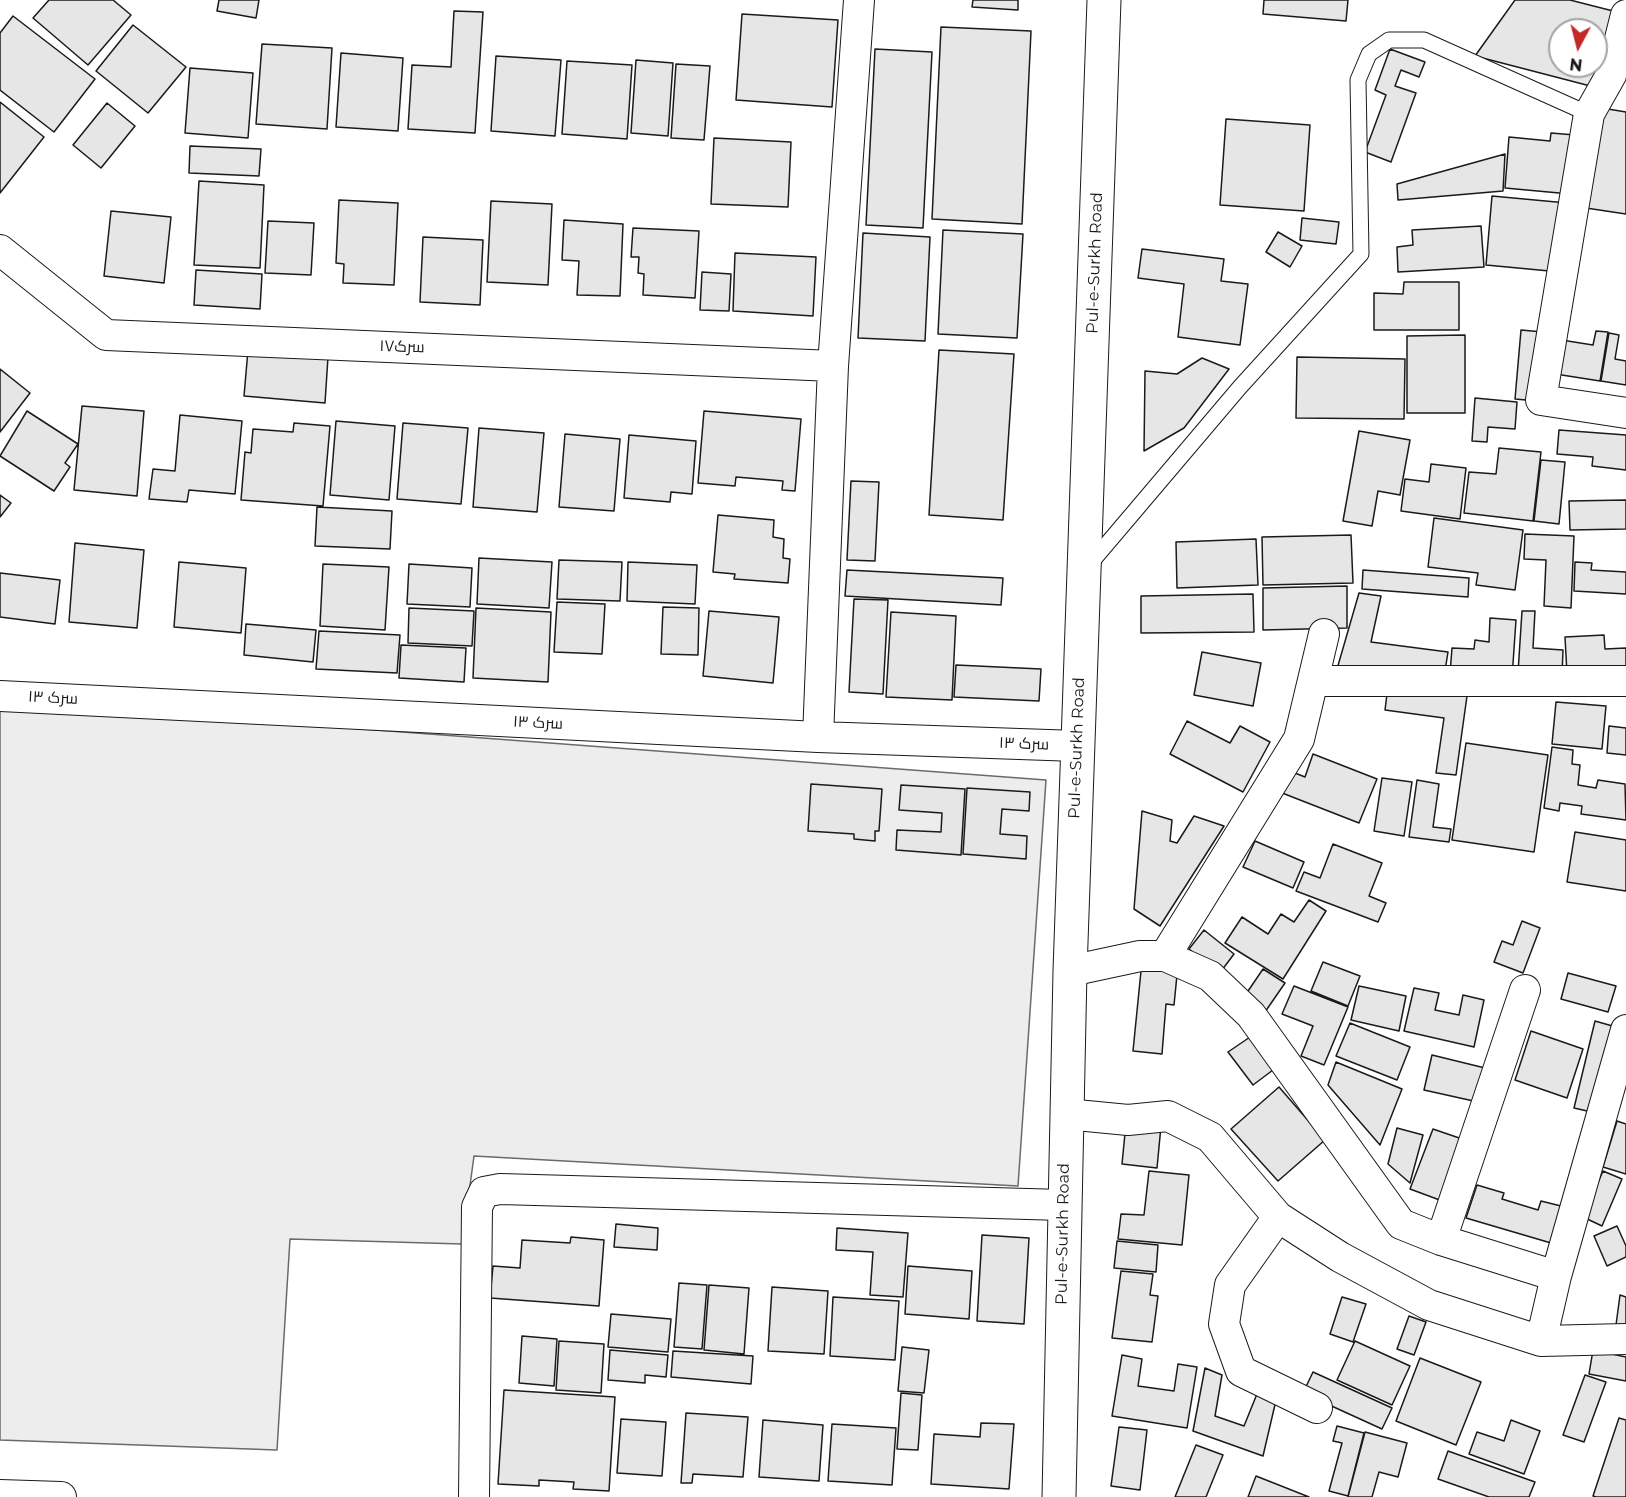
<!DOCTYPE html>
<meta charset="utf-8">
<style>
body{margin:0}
#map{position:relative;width:1626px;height:1497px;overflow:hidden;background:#fff;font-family:Montserrat,sans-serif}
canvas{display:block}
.north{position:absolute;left:1548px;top:18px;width:60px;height:60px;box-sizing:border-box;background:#fff;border:2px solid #a3a3a3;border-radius:50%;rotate:187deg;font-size:16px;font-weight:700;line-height:24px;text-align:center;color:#1a1a1a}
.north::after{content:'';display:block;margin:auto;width:21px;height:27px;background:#c62828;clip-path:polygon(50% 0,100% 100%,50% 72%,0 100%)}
</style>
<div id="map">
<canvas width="1626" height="1497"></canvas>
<div class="north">N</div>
</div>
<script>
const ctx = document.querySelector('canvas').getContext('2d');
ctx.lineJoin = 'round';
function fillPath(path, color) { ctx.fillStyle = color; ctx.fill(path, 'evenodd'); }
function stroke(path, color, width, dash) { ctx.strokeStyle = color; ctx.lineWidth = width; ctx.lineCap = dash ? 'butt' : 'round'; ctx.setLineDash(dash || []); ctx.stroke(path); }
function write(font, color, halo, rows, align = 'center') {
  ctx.font = font + ' Montserrat,Cairo,sans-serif'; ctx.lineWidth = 4.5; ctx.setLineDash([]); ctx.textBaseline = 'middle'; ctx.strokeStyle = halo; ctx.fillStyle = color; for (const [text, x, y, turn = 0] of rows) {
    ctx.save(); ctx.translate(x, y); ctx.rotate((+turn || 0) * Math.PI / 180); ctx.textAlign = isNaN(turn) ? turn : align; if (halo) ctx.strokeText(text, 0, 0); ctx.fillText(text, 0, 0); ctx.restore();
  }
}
const green = new Path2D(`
 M0 702 1046 780 1018 1186 474 1156 462 1244 290 1239 277 1450 0 1440Z`);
const building = new Path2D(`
 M49 0H113L131 15 88 65 33 18Z
 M219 0H259L256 18 217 11Z
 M973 0H1018V10L972 7Z
 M1264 0H1348L1346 21 1263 14Z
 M1515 0H1570L1617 12 1598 88 1475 56ZM1560 30H1596V66H1560Z
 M454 11 483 12 475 133 408 129 412 65 451 67Z
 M742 14 838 20 832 107 736 100Z
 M13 16 95 79 54 132 0 90V33Z
 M133 25 186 67 148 113 96 71Z
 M941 27 1031 31 1022 224 932 219Z
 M262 44 332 48 327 129 256 124Z
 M875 49 932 52 923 228 866 225Z
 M1390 49 1425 62 1419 77 1401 70 1395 86 1416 93 1391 162 1365 152 1386 95 1375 90Z
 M341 53 403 58 398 131 336 127Z
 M496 56 561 60 555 136 491 131Z
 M636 60 673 63 668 136 631 133Z
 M567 61 632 65 627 139 562 134Z
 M676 64 710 66 704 140 671 138Z
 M190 68 253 73 248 138 185 133Z
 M0 102 44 137 0 193Z
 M107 103 135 126 101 168 73 145Z
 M1602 108 1626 112V214L1586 208Z
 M1226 119 1310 125 1304 211 1220 205Z
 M1551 133 1575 135 1570 194 1505 188 1509 137 1550 141Z
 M714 138 791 142 788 207 711 204Z
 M190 146 261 149 259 176 189 173Z
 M1505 154 1503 191 1398 200 1397 184Z
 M199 181 264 185 260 268 194 265Z
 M1492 196 1567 203 1560 272 1486 265Z
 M339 200 398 203 394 285 343 283 344 264 336 263Z
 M491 201 552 204 548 285 487 282Z
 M111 211 171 217 164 283 104 276Z
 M1302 218 1339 222 1336 244 1300 240Z
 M564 220 623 224 620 296 577 295 579 261 562 260Z
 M268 221 314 223 311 275 265 273Z
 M1481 226 1484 267 1398 272 1397 247 1413 245 1412 230Z
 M633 228 699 231 695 298 643 295 644 274 638 273 639 257H631Z
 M943 230 1023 234 1017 338 938 334Z
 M1278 232 1302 246 1290 267 1266 252Z
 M863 233 930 237 925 341 858 338Z
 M423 237 483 240 480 305 420 302Z
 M1142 249 1224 259 1221 281 1248 284 1240 345 1178 337 1184 284 1138 278Z
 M735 253 816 257 813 316 733 311Z
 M196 270 262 274 260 309 194 305Z
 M702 272 731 274 729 311 700 310Z
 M1404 282H1459V330H1374V293L1403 294Z
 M1521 330 1543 332 1537 401 1515 399Z
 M1596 331 1608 332 1600 381 1549 373 1555 339 1593 345Z
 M1609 333 1619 335 1615 359 1626 361V385L1601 381Z
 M1465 335V413H1407V336Z
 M248 350 328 357 325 403 244 396Z
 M939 350 1014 354 1003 520 929 515Z
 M1297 357 1405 359 1404 419 1296 418Z
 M1202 358 1229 369 1184 428 1144 451 1145 371 1177 374Z
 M0 369 30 393 0 432Z
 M1475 398 1517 402 1515 429 1488 427 1487 442 1472 441Z
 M82 406 144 411 137 496 74 490Z
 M27 411 78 444 65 463 70 467 54 491 0 456Z
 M704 411 801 419 795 491 782 490 783 481 736 477 735 486 698 483Z
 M180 415 242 421 235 494 189 490 187 502 149 499 153 469 175 471Z
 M336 421 395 426 389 500 330 495Z
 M294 423 330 426 323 506 241 500 245 452 251 453 253 429 293 432Z
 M403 423 468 428 461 504 397 499Z
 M479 428 544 433 537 512 473 507Z
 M1559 430 1626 435V470L1592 466 1593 457 1557 454Z
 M1359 431 1410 440 1400 495 1378 491 1372 526 1343 521Z
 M565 434 620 439 614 511 559 507Z
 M629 435 696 441 692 494 671 492 670 502 624 498Z
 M1499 448 1541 452 1533 521 1464 513 1469 472 1496 474Z
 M1541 460 1565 462 1559 524 1534 521Z
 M1431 464 1466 468 1460 519 1401 511 1405 479 1429 482Z
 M851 481 879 482 875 561 847 560Z
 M0 495 11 503 0 517Z
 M1626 500V529L1570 530 1569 501Z
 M317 507 392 511 390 549 315 546Z
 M718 515 774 520 773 537 784 539 783 558 790 559 788 583 734 579 735 574 713 572Z
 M1434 518 1523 530 1515 590 1476 585 1478 573 1428 567Z
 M1525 534 1574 536 1571 608 1544 606 1546 560 1524 559Z
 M1351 535 1353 583 1263 585 1262 537Z
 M1256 539 1258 585 1177 588 1176 542Z
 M75 543 144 550 137 628 69 622Z
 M479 558 552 562 549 608 477 604Z
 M559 560 622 562 620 601 557 599Z
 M179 562 246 568 241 633 174 627Z
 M628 562 697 565 695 604 627 601Z
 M1575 562 1592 563 1591 570 1626 572V594L1574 591Z
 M323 564 389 567 385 630 320 626Z
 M409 564 472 568 470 607 407 604Z
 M847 570 1003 578 1001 605 845 596Z
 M1363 570 1469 578 1468 597 1362 589Z
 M0 573 60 580 55 624 0 617Z
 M1347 586V628L1263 630V588Z
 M1359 593 1381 596 1371 642 1448 652 1444 677 1337 669Z
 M1253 594 1254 632 1141 633V596Z
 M854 599 888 600 883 694 849 692Z
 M557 602 605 604 602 654 554 652Z
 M663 607 699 608 698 655 661 654Z
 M409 608 474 611 472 646 408 643Z
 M476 608 551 612 548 682 473 678Z
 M709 611 779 617 773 683 703 676Z
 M1522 611H1535L1533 648 1563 650 1562 676 1518 673Z
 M891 612 956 616 952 700 886 697Z
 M1490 618 1516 620 1512 678 1450 674 1452 648 1474 649 1475 640 1489 642Z
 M246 624 316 630 313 662 244 655Z
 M319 631 400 635 397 673 316 669Z
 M1604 635 1605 649 1626 648V671L1567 674 1565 637Z
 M401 645 466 648 464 682 399 678Z
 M1202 652 1261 663 1253 706 1194 695Z
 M956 665 1041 669 1039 701 954 697Z
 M1388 686 1467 696 1456 775 1436 773 1444 718 1385 710Z
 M1556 702 1606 706 1602 749 1552 744Z
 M1187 721 1230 743 1240 726 1270 742 1243 792 1170 754Z
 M1609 726 1626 728V755L1607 753Z
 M1466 743 1548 755 1534 852 1452 840Z
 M1552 747 1573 750 1572 764 1580 765 1578 785 1596 788 1598 780 1625 784 1626 820 1581 814 1582 806 1560 803 1559 811 1544 808Z
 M1313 754 1377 779 1359 823 1277 791 1285 769 1305 777Z
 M1382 778 1412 782 1404 836 1374 831Z
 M1417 780 1439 784 1433 827 1451 829 1449 842 1409 837Z
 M811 784 882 789 879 831H875V841L854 839V834L808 831Z
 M901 785 965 789 961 855 896 850 897 830 941 832 942 813 899 810Z
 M967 788 1030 792 1029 811 1002 809 1000 834 1027 836 1026 859 963 854Z
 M1142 811 1172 820 1170 841 1177 843 1194 816 1224 826 1160 926 1134 909Z
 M1575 832 1626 840V891L1567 882Z
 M1255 841 1304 862 1293 888 1243 867Z
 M1333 844 1382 863 1369 896 1386 903 1378 922 1296 891 1304 872 1320 878Z
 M1309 900 1326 911 1283 979 1225 943 1242 917 1268 934 1281 914 1294 922Z
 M1522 921 1540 928 1523 973 1494 962 1502 941 1513 945Z
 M1204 930 1234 954 1219 974 1189 949Z
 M1142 961 1178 965 1174 1005 1166 1004 1162 1054 1133 1051Z
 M1323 962 1360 976 1348 1006 1311 991Z
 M1263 969 1285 983 1265 1012 1244 997Z
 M1568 973 1616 986 1608 1012 1561 999Z
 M1294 986 1348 1007 1324 1065 1301 1056 1313 1026 1282 1014Z
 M1359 986 1406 996 1399 1031 1351 1020Z
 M1414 988 1439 993 1435 1010 1459 1015 1463 995 1484 1000 1474 1047 1404 1031Z
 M1595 1021 1616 1027 1596 1113 1574 1108Z
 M1350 1023 1410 1047 1397 1080 1336 1056Z
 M1531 1031 1583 1049 1567 1098 1515 1080Z
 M1253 1035 1277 1067 1253 1085 1228 1052Z
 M1432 1055 1485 1068 1478 1102 1424 1090Z
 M1336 1062 1402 1089 1380 1145 1328 1085Z
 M1279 1087 1325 1140 1278 1181 1231 1129Z
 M1617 1121 1626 1124V1174L1603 1167Z
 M1126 1123 1161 1126 1157 1168 1122 1164Z
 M1397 1128 1423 1135 1410 1183 1388 1164Z
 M1433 1129 1468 1141 1445 1202 1410 1189Z
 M1149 1171 1189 1175 1182 1245 1118 1239 1121 1214 1144 1215Z
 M1603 1171 1622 1179 1602 1226 1583 1217Z
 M1477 1185 1504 1193 1502 1199 1538 1210 1541 1201 1561 1206 1551 1243 1466 1218Z
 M616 1224 658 1228 657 1250 614 1247Z
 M1617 1226 1626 1246V1257L1607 1266 1594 1236Z
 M837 1228 908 1233 903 1297 870 1295 873 1252 836 1250Z
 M982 1235 1029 1238 1024 1324 977 1321Z
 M571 1237 604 1240 599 1306 490 1298 493 1266 520 1268 522 1240 570 1243Z
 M1117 1241 1158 1245 1156 1272 1114 1268Z
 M908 1266 972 1271 969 1319 905 1314Z
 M1121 1271 1153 1274 1150 1295 1158 1296 1152 1342 1112 1338Z
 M679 1283 707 1285 702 1349 674 1347Z
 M709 1285 749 1288 744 1354 704 1350Z
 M772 1287 828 1291 824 1354 768 1351Z
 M1620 1295 1626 1297V1327L1616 1325Z
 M833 1297 899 1301 895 1360 830 1356Z
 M1342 1297 1366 1304 1353 1342 1330 1334Z
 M611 1314 671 1319 668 1352 608 1347Z
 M1409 1316 1426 1322 1414 1355 1397 1349Z
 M522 1336 557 1339 554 1386 519 1383Z
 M559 1341 604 1344 601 1393 556 1390Z
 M1355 1341 1410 1366 1392 1405 1337 1380Z
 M902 1347 929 1350 924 1393 898 1391Z
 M610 1350 668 1355 666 1377 645 1375V1383L608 1380Z
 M1593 1350 1626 1357V1381L1589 1374Z
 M673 1351 753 1356 751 1384 671 1377Z
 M1122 1355 1142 1359 1138 1386 1174 1391 1178 1364 1197 1367 1187 1428 1112 1416Z
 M1420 1358 1481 1382 1456 1445 1396 1421Z
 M1205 1368 1222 1375 1215 1416 1244 1426 1259 1389 1277 1396 1263 1456 1193 1431Z
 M1313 1372 1392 1408 1382 1429 1303 1393Z
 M1585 1375 1606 1382 1584 1442 1563 1435Z
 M504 1390 615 1397 609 1491 573 1489 574 1482 539 1480V1486L498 1484Z
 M901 1393 922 1395 918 1450 897 1449Z
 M686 1413 748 1417 743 1477 693 1474 692 1483H681Z
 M1619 1418 1626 1420V1497H1596L1593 1496Z
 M621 1419 666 1422 662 1476 617 1473Z
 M763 1420 823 1425 819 1481 759 1477Z
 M1511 1420 1540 1431 1524 1474 1469 1454 1477 1432 1504 1441Z
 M981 1423 1014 1424 1009 1489 931 1484 934 1434 980 1437Z
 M832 1424 896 1428 892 1485 828 1481Z
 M1337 1426 1364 1433 1348 1496 1329 1491 1342 1443 1333 1441Z
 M1119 1427 1147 1430 1140 1490 1111 1486Z
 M1365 1432 1407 1443 1398 1477 1379 1472 1372 1497H1348Z
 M1196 1445 1223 1455 1206 1497H1175Z
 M1448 1451 1535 1482 1529 1497H1489L1438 1479Z
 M1256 1476 1309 1497H1248Z`);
const service = new Path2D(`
 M1089 565 1240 387 1361 254 1358 80 1369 54 1389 40H1424L1589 114`);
const minor = new Path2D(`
 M1626 15 1611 75 1589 114 1541 400 1626 413
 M0 250 106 335 833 366
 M1313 681H1626
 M0 696 818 737 1077 746
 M818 737 833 366 859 0
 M1165 956 1299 739 1324 634
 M1070 971 1140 956H1165L1210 976 1251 1015 1401 1224 1441 1240 1556 1276
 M1066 1114 1128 1120 1168 1116 1210 1137 1278 1217 1340 1257 1429 1305 1541 1341 1626 1339
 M1278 1217 1230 1285 1224 1324 1241 1371 1317 1408
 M1441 1240 1525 990
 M1541 1341 1556 1276 1626 1030
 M0 1495 61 1497
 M474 1497 477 1207 484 1192 500 1189 1063 1205`);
const tertiary = new Path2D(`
 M1059 1497 1070 971 1104 0`);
const streetNames = [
 ["Pul-e-Surkh Road",1095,263,-88],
 ["سرک۱۷",402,347,2],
 ["سرک ۱۳",53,698,3],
 ["سرک ۱۳",538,723,3],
 ["سرک ۱۳",1024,744,2],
 ["Pul-e-Surkh Road",1077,748,-88],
 ["Pul-e-Surkh Road",1063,1234,-89]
];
fillPath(green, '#ededed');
stroke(green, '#6a6a6a', 1.5);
fillPath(building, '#e6e6e6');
stroke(building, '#1a1a1a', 1.5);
stroke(service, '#1a1a1a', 17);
stroke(minor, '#1a1a1a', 32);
stroke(tertiary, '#1a1a1a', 35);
stroke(service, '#fff', 15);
stroke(minor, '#fff', 30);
stroke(tertiary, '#fff', 33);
write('16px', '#1a1a1a', '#fff', streetNames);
</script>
